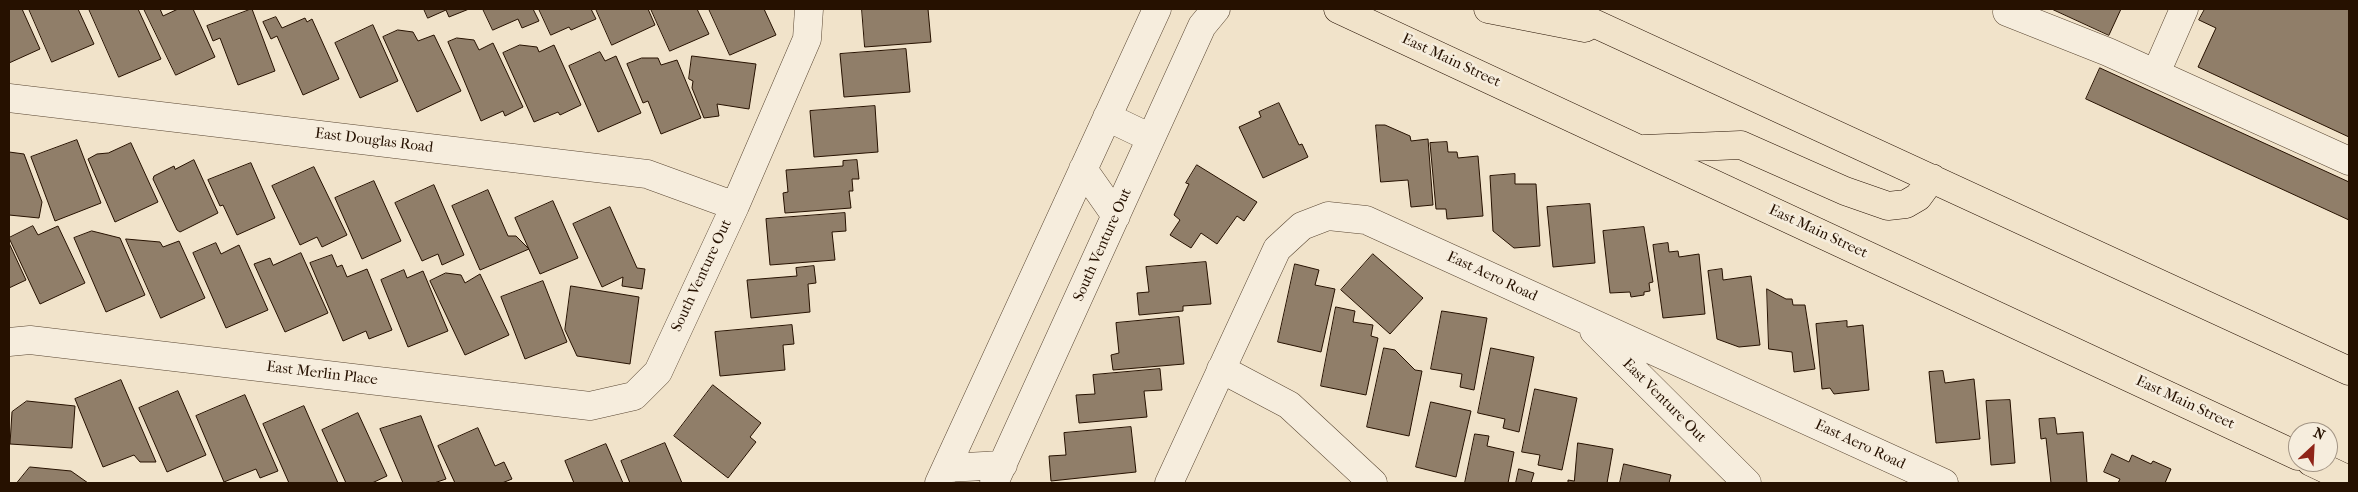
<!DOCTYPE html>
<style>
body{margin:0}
#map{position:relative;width:2358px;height:492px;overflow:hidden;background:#f1e3ca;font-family:"IM FELL French Canon",serif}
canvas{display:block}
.frame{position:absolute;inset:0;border:10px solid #261100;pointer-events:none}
.north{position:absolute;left:2288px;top:422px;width:50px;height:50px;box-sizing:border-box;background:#f6eddd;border:1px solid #a39585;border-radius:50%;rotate:25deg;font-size:14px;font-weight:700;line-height:20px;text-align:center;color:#261100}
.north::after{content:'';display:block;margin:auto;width:18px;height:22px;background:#8f2418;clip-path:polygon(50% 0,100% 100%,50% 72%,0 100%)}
</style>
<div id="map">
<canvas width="2358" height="492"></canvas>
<div class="frame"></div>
<div class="north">N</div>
</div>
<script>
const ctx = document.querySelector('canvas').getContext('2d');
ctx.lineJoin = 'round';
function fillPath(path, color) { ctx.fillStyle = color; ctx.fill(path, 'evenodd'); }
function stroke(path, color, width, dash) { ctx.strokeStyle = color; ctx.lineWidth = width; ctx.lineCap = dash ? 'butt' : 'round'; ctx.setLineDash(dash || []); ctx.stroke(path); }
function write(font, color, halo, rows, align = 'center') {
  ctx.font = font + ' "IM FELL French Canon",serif'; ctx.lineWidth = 5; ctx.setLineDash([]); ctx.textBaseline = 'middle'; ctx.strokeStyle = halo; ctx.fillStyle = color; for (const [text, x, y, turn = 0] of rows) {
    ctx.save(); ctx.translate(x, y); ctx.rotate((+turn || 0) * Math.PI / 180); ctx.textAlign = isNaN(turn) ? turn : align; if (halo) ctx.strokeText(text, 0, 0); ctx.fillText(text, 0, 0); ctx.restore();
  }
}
const building = new Path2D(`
 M9 9H22L40 49 9 63Z
 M29 9H78L94 44 52 62Z
 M89 9H138L161 59 119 77Z
 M144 9H160L163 16 178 9H193L215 57 176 75Z
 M252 9 275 71 238 85 220 38 213 41 207 26Z
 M424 9H469L449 17 446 10 428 18Z
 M483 9H533L539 21 522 28 518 19 493 30Z
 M539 9H591L596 19 571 30 569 27 551 35Z
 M596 9H648L655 25 612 45Z
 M651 9H697L709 34 670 51Z
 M709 9H764L776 35 730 55Z
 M862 9H928L931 42 865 47Z
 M2052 9H2121L2109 35Z
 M2205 9H2349V137L2198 67 2216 28 2199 20Z
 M276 17 282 28 305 18 307 22 312 19 339 79 303 95 277 36 271 39 263 22Z
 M373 25 398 81 360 98 335 43Z
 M398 30 413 32 418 41 434 35 461 91 417 112 383 37Z
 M457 38 474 40 479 50 493 43 523 107 505 116 503 111 481 121 448 42Z
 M520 45 537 47 539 52 554 45 581 105 560 115 558 112 534 122 503 53Z
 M906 49 910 92 844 97 840 54Z
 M600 52 605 61 616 56 641 113 598 132 569 66Z
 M692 56 756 64 749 109 717 104 719 116 704 118 692 88 693 81 689 79Z
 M642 58H658L661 65 677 60 701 118 661 134 648 101 643 103 627 64Z
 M2100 68 2349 182V220L2086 99Z
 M1279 103 1299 145 1302 144 1308 157 1263 178 1239 127 1261 117 1259 112Z
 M875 106 878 152 814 157 810 111Z
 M1376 125H1385L1410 136 1411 141 1428 139 1433 205 1411 207 1408 180 1381 182Z
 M77 140 101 203 55 221 31 157Z
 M1447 142 1448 152H1457L1458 158 1478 156 1483 216 1447 219 1446 209H1436L1430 143Z
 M131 143 158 202 115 222 88 159 97 154 108 153Z
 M9 152 24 154 42 202 39 218 9 215Z
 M194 160 218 213 180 232 177 230 153 179 154 176 174 166 175 169Z
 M857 160 859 179H852L853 191H849L851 208 785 213 783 193 788 192 786 170 843 166V161Z
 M251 163 275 218 237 235 223 205 220 206 208 180Z
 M1197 165 1257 202 1244 221 1237 216 1217 244 1201 233 1191 248 1170 235 1180 220 1174 215 1189 184 1186 183Z
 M314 167 347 235 322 247 317 237 300 245 272 186Z
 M1515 174V184H1536L1540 246 1514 248 1493 231 1490 176Z
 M374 181 401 241 362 259 335 198Z
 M434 185 464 255 442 265 438 254 422 261 395 203Z
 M488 190 508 236H516L529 249 480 270 452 206Z
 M553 201 578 258 540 274 515 218Z
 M1590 204 1595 263 1553 267 1547 207Z
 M610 207 637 268 645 269 642 289 622 286 623 277 602 287 573 224Z
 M845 213 846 231 832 232 835 260 770 265 766 219Z
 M33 226 38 235 58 226 85 283 40 304 9 238Z
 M1644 227 1653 282 1649 283 1650 291 1644 292V295L1631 297 1630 292 1610 293 1603 231Z
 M92 231 120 238 145 295 106 312 74 238Z
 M126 239 160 242 163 247 179 241 205 298 161 318Z
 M9 243 26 280 9 288Z
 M216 243 221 254 239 245 268 310 226 328 193 253Z
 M1668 243 1669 252 1678 251 1679 257 1699 254 1705 314 1663 318 1653 245Z
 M301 253 328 313 285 332 254 264 270 258 273 265Z
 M1373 254 1423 298 1390 334 1341 290Z
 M332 255 337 267 342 265 347 277 367 269 392 330 369 339 366 331 343 341 310 263Z
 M1206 262 1211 304 1183 306V311L1139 315 1137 293 1149 292 1146 267Z
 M1295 264 1319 270 1315 285 1335 289 1321 352 1278 342Z
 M814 266 816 283 808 284 810 312 751 318 747 280 797 276 796 268Z
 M1722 269 1723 280 1751 276 1760 345 1739 347 1717 339 1708 271Z
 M404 270 407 278 423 271 448 331 408 347 381 280Z
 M446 273 461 275 465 283 480 274 509 335 465 355 430 281Z
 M543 281 567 342 525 359 501 297Z
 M571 286 639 297 630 364 577 356 565 330Z
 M1767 289 1786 299H1792L1793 305H1805L1815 369 1794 372 1792 352 1769 349Z
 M1336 307 1355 311 1353 322 1373 325 1371 336 1378 338 1366 395 1321 386Z
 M1442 311 1487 318 1474 390 1460 387 1462 374 1431 369Z
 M1179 317 1184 364 1113 370 1111 355 1119 353 1116 323Z
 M1847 321V327L1863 325 1869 390 1834 394 1830 388 1822 389 1816 324Z
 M792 325 794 344 783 345 785 370 720 376 715 332Z
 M1384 348 1395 350 1415 370 1422 371 1409 436 1367 427Z
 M1491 348 1534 357 1519 432 1503 428 1505 419 1478 413Z
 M1160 369 1162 390 1144 391 1147 417 1079 423 1076 395 1095 394 1093 375Z
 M1943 371 1945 383 1974 379 1980 439 1936 443 1929 372Z
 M121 380 156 462H140L134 455 103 467 75 399Z
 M713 385 761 423 750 437 756 442 728 478 674 436Z
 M1535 389 1577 398 1562 470 1538 465 1540 455 1522 452Z
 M178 391 206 455 167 472 139 408Z
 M245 395 278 471 260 478 256 469 224 482 196 416Z
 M2010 400 2015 463 1991 465 1986 401Z
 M27 401 75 406 72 448 10 444 12 412Z
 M1431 402 1471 411 1456 477 1416 467Z
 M304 406 338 483H289L263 424Z
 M358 413 387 476 372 483H346L322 430Z
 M421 416 446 479 434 483H403L380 429Z
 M2055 418 2057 434 2083 432 2087 483H2051L2046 438 2041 439 2039 419Z
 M1131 427 1136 472 1051 481 1049 456 1066 455 1064 433Z
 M478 428 495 466 504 462 512 479 502 483H455L438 446Z
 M1475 434 1489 436 1487 446 1514 452 1508 483H1465Z
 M665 443 682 483H630L621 461Z
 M1578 443 1613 449 1607 483H1568V480L1574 481Z
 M606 444 623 483H574L565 461Z
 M2112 454 2129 462 2132 455 2151 464 2153 461 2171 469 2165 483H2118L2120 479 2104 472Z
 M1624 464 1671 475 1669 483H1620Z
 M30 467 71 471 88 483H17Z
 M1519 469 1534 473 1531 483H1516Z`);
const minor = new Path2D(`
 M2007 12 2108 52 2349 161
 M2156 73 2184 9
 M9 98 647 174 735 206
 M1107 117 1151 138
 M1083 169 1116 216
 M1594 331 1747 483
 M9 342 30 340 590 406 634 396 658 372 735 206 807 39 809 9
 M1221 369 1289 405 1373 483
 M946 468 1003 465
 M939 483 1157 9
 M994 483 1202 26 1216 9
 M1169 483 1277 249 1302 226 1328 216 1366 220 1944 483`);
const major = new Path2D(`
 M1338 9 2298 456
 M1488 9 1585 28
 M1563 9 2349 371
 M1644 149 1741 145 1845 191 1888 206 1906 204 1918 197 1932 178
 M2311 462 2349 480`);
const streetNames = [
 ["East Main Street",1451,61,25],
 ["East Douglas Road",374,141,7],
 ["East Main Street",1818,232,25],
 ["South Venture Out",1103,245,-66],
 ["South Venture Out",702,276,-65],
 ["East Aero Road",1492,277,25],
 ["East Merlin Place",322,374,7],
 ["East Venture Out",1664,401,45],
 ["East Main Street",2185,403,25],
 ["East Aero Road",1860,445,25]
];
fillPath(building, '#907e69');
stroke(building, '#261100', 1);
stroke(minor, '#594632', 29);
stroke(major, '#261100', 29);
stroke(minor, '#f6eddd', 28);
stroke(major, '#f1e3ca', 28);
write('15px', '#261100', '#f6eddd', streetNames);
</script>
